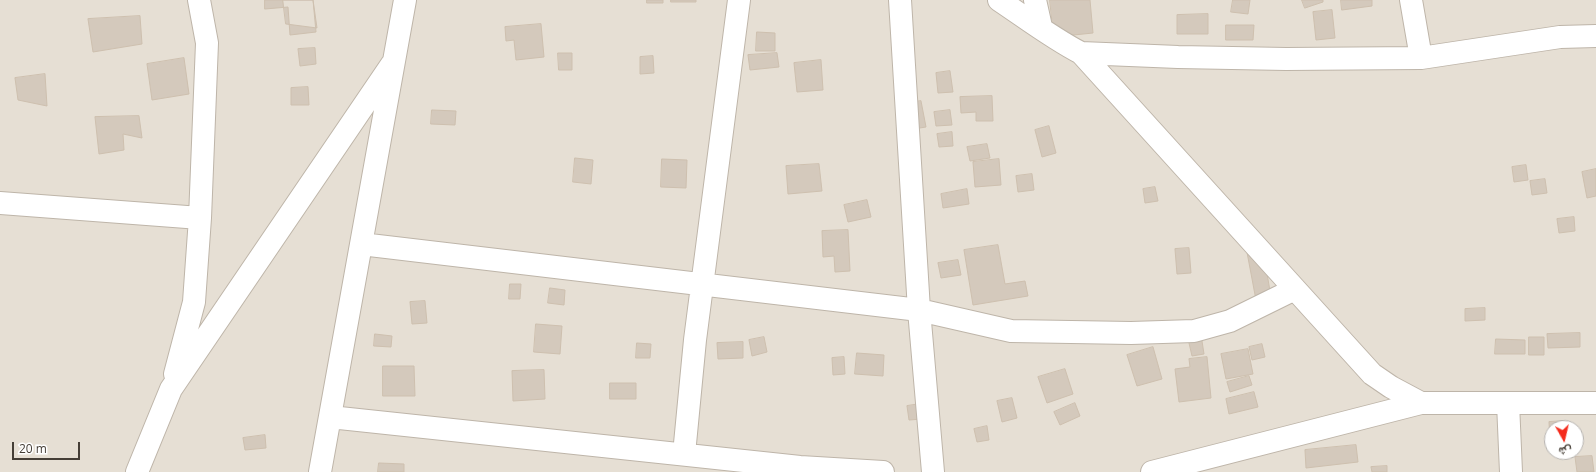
<!DOCTYPE html>
<meta charset="utf-8">
<style>
body{margin:0}
#map{position:relative;width:1596px;height:472px;overflow:hidden;background:#f3eee6;font-family:"Open Sans",Vazirmatn,sans-serif}
canvas{display:block}
.north{position:absolute;left:1544px;top:420px;width:40px;height:40px;box-sizing:border-box;background:#fff;border:1px solid #b5b2af;border-radius:50%;rotate:172deg;font-size:11px;font-weight:700;line-height:16px;text-align:center;color:#453e36}
.north::after{content:'';display:block;margin:auto;width:14px;height:18px;background:#f42b1c;clip-path:polygon(50% 0,100% 100%,50% 72%,0 100%)}
.scale{position:absolute;left:12px;top:442px;width:68px;height:18px;box-sizing:border-box;border:2px solid #453e36;border-top:0;padding-left:5px;font-size:12px;line-height:14px;white-space:nowrap;color:#453e36;-webkit-text-stroke:3px #fff;paint-order:stroke}
</style>
<div id="map">
<canvas width="1596" height="472"></canvas>
<div class="north">ش</div>
<div class="scale">20 m</div>
</div>
<script>
const ctx = document.querySelector('canvas').getContext('2d');
ctx.lineJoin = 'round';
function fillPath(path, color) { ctx.fillStyle = color; ctx.fill(path, 'evenodd'); }
function stroke(path, color, width, dash) { ctx.strokeStyle = color; ctx.lineWidth = width; ctx.lineCap = dash ? 'butt' : 'round'; ctx.setLineDash(dash || []); ctx.stroke(path); }
const residential = new Path2D(`
 M0 0H1596V472H0ZM1552 428H1576V452H1552Z`);
const building = new Path2D(`
 M265 0H313L316 32 290 35 288 7 265 9Z
 M283 0H313L317 28 286 24Z
 M647 0H663V3H647Z
 M671 0H696V2H671Z
 M1050 0H1090L1093 33 1054 37Z
 M1233 0H1250L1248 14 1231 12Z
 M1302 0H1323V2L1305 8Z
 M1341 0H1372V6L1342 10Z
 M1332 10 1335 38 1316 40 1313 12Z
 M1208 14V34H1177V15Z
 M140 16 142 44 93 52 88 19Z
 M541 24 544 57 516 60 514 40 506 41 505 27Z
 M1226 25H1254L1253 40H1226Z
 M757 32 775 33V51H756Z
 M315 48 316 64 300 66 298 49Z
 M558 53H572V70H559Z
 M777 53 779 67 750 70 748 55Z
 M653 56 654 73 640 74V57Z
 M184 58 189 94 152 100 147 64Z
 M821 60 823 90 797 92 794 63Z
 M950 71 953 92 938 93 936 73Z
 M45 74 47 106 18 100 15 78Z
 M308 87 309 105H291V88Z
 M992 96 993 121H976V112L961 113 960 97Z
 M921 101 926 127 907 130 903 104Z
 M432 110 456 111 455 125 431 124Z
 M950 110 952 125 936 126 934 112Z
 M139 116 142 138 123 134 124 150 99 154 95 117Z
 M1049 126 1056 153 1042 157 1035 130Z
 M952 132 953 146 939 147 937 134Z
 M987 144 990 158 970 161 967 147Z
 M575 158 593 160 591 184 573 182Z
 M662 159 687 160 686 188 661 187Z
 M999 159 1001 185 975 187 973 162Z
 M819 164 822 191 788 194 786 166Z
 M1526 165 1528 180 1514 182 1512 167Z
 M1596 169V196L1587 198 1582 172Z
 M1032 174 1034 190 1018 192 1016 176Z
 M1545 179 1547 193 1532 195 1530 181Z
 M1155 187 1158 201 1145 203 1143 189Z
 M967 189 969 204 943 208 941 194Z
 M867 200 871 217 848 222 844 205Z
 M1574 217 1575 231 1559 233 1557 219Z
 M848 230 850 271 835 272 834 256 823 257 822 231Z
 M1262 244 1271 297 1256 300 1246 247Z
 M998 245 1005 284 1025 281 1028 296 973 305 964 250Z
 M1189 248 1191 273 1177 274 1175 249Z
 M958 260 961 275 941 278 938 263Z
 M510 284H521L520 299H509Z
 M550 288 565 290 564 305 548 303Z
 M425 301 427 323 412 324 410 302Z
 M1485 308V320L1465 321V309Z
 M536 324 562 326 560 354 534 352Z
 M1580 333V347L1548 348 1547 334Z
 M375 334 392 336 391 347 374 346Z
 M764 337 767 352 752 356 749 340Z
 M1529 337H1544V355H1529Z
 M1496 339 1525 340V354H1495Z
 M1202 341 1204 354 1192 356 1189 343Z
 M743 342V358L718 359 717 343Z
 M637 343 651 344 650 358H636Z
 M1262 344 1265 357 1252 360 1249 347Z
 M1153 347 1162 379 1137 386 1127 355Z
 M1248 349 1253 374 1226 379 1221 354Z
 M857 353 884 355 883 376 855 374Z
 M844 357 845 374 833 375 832 358Z
 M1207 357 1211 398 1179 402 1175 369 1190 367 1189 359Z
 M383 366H414L415 396H383Z
 M1065 369 1073 394 1047 403 1038 377Z
 M544 370 545 399 513 401 512 371Z
 M1249 376 1252 385 1230 392 1227 382Z
 M610 383H636V399H610Z
 M1254 392 1258 407 1229 414 1226 399Z
 M1012 398 1017 418 1002 422 997 401Z
 M1075 403 1080 416 1060 425 1054 412Z
 M920 404 922 419 909 420 907 406Z
 M1565 421V428H1552V440H1550L1549 422Z
 M987 426 989 440 977 442 974 429Z
 M265 435 266 448 245 450 243 438Z
 M1356 445 1358 462 1306 468 1305 450Z
 M1592 456 1594 472H1577L1575 457Z
 M379 463 404 464V472H378Z
 M1387 466V472H1372L1371 467Z`);
const minor = new Path2D(`
 M900 0 919 310 933 472
 M999 0C1026 18 1052 38 1081 53L1372 374 1391 387 1421 403
 M1035 0 1041 27
 M1411 0 1421 58
 M1081 53 1178 57 1286 59 1421 58 1560 37 1596 36
 M0 203 200 218
 M361 244 919 310 1011 331 1131 333 1194 331 1230 321 1295 289
 M175 374 194 302 200 218 207 43 199 0
 M1508 403 1511 472
 M330 417 800 467 883 472
 M684 454 695 340 739 0
 M137 472 171 389 392 64
 M320 472 405 0
 M1152 472 1421 403H1596`);
fillPath(residential, '#e6dfd4');
fillPath(building, '#d4c9bc');
stroke(building, '#cec0af', 1);
stroke(minor, '#beb5a9', 24);
stroke(minor, '#fff', 22);
</script>
